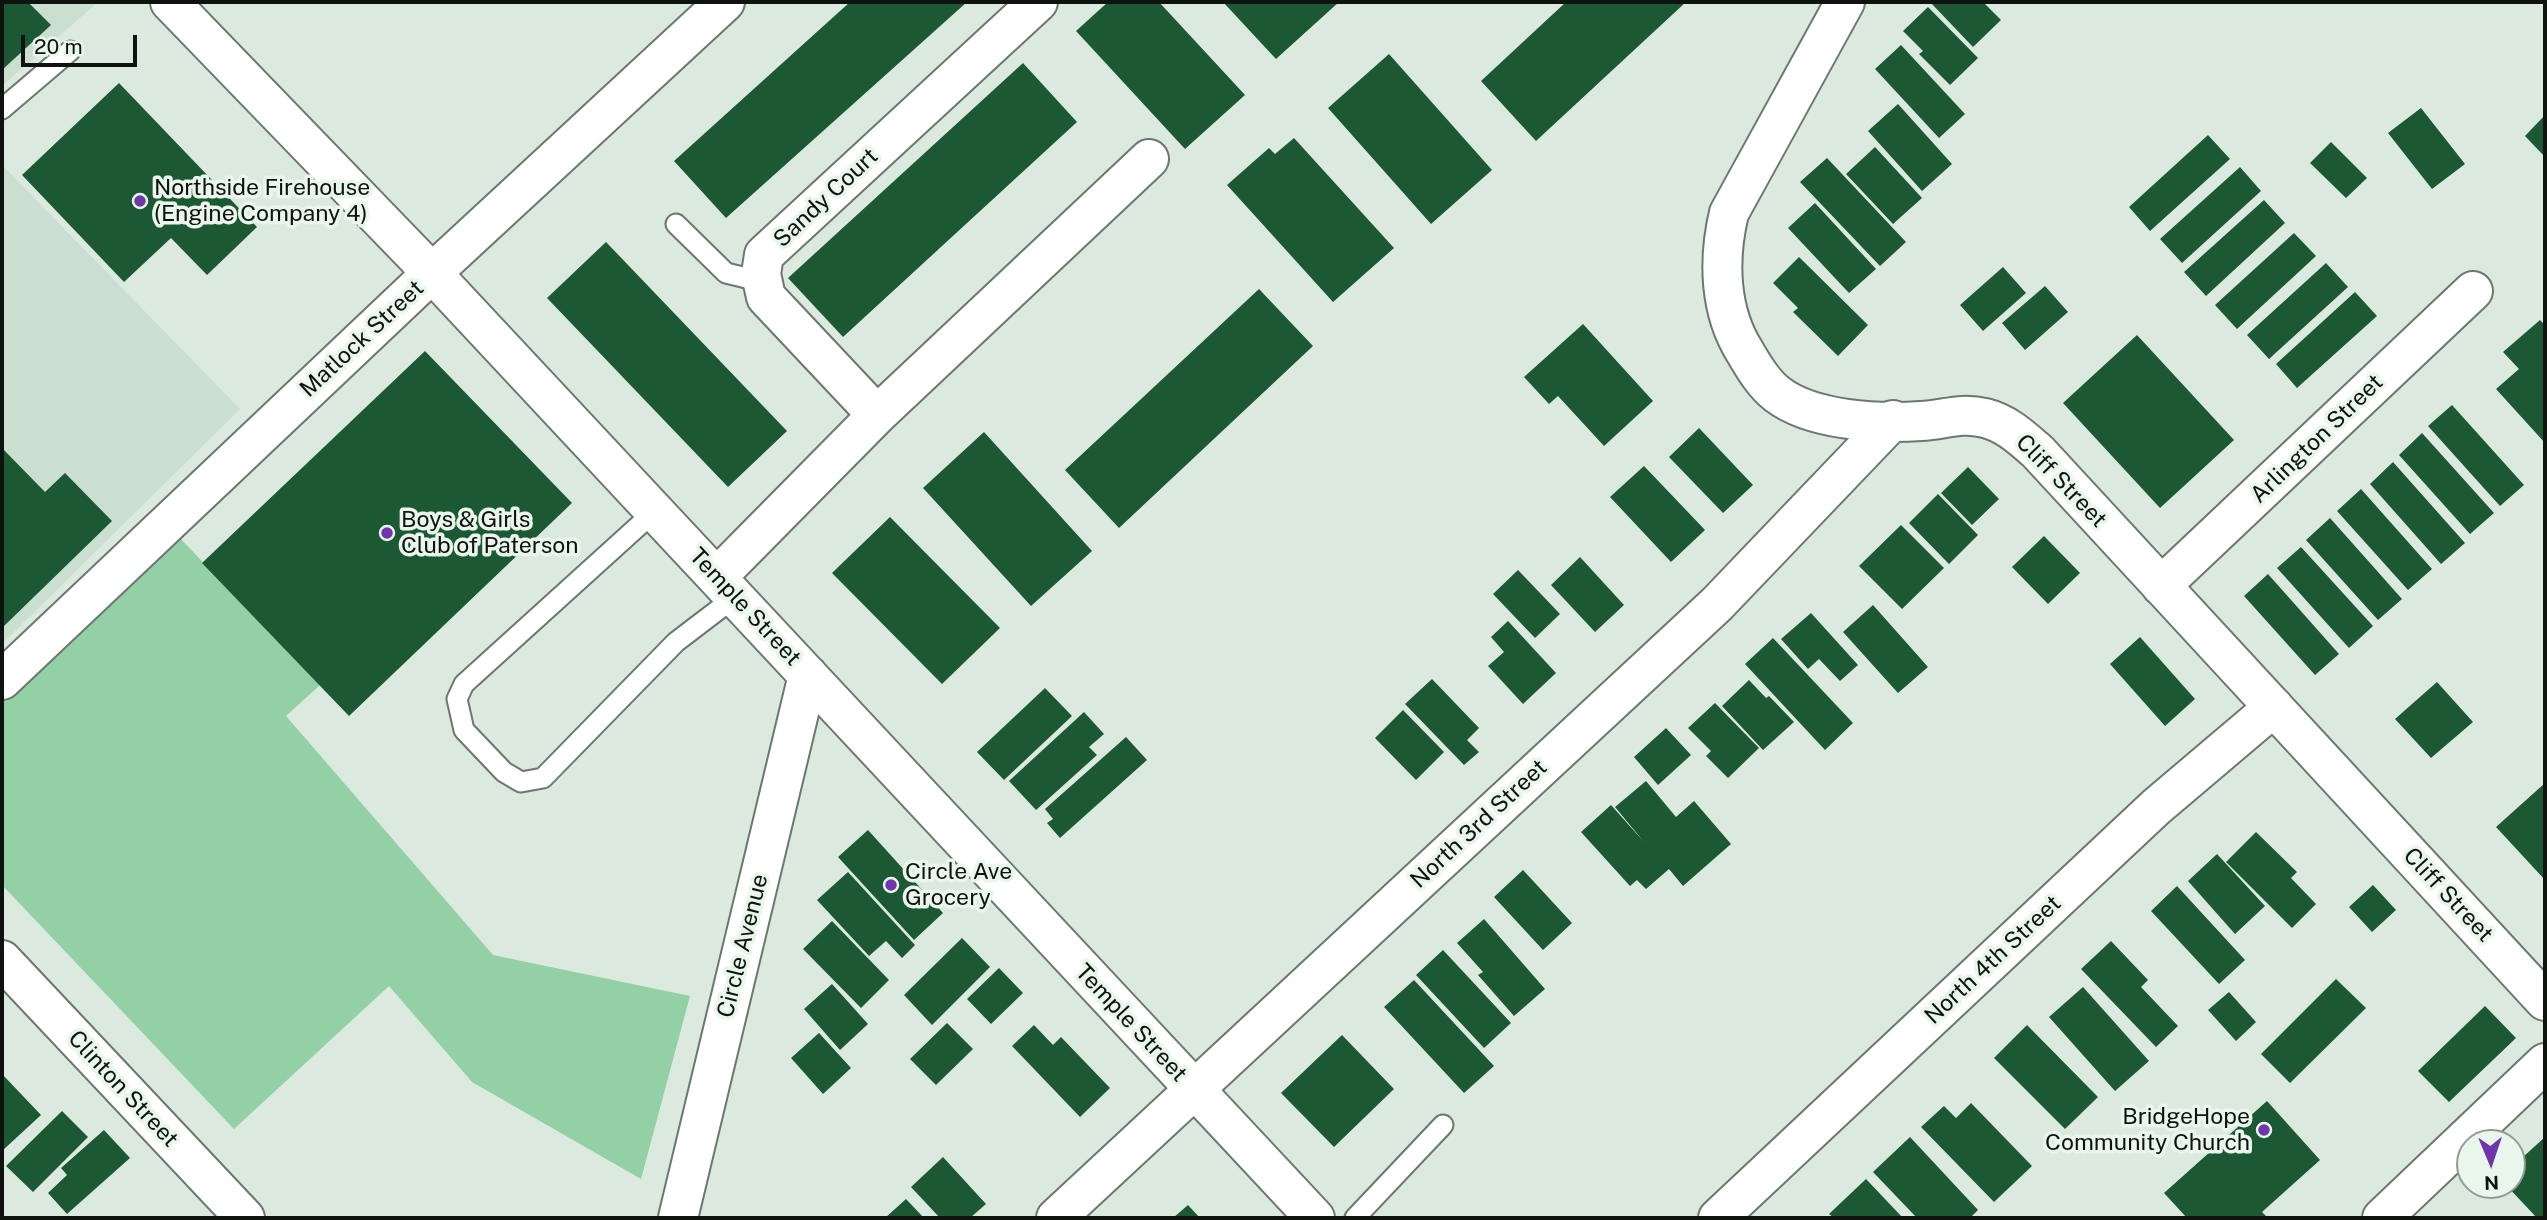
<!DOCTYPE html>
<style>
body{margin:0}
#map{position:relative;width:2547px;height:1220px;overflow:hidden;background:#dbe9df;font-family:"Public Sans",sans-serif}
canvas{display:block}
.frame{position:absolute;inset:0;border:4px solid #0e130f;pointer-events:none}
.north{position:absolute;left:2456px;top:1129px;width:70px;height:70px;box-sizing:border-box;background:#e8f6ec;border:2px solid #919b94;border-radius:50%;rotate:178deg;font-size:19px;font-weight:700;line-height:28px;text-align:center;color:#0e130f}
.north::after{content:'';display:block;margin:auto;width:24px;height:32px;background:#7035ab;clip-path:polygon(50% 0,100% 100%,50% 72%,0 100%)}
.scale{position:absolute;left:21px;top:35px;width:116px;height:32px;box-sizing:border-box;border:4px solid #0e130f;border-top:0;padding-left:9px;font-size:21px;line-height:24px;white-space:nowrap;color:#0e130f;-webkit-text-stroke:5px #e8f6ec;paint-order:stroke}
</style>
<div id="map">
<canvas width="2547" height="1220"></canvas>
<div class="frame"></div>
<div class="north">N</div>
<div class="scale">20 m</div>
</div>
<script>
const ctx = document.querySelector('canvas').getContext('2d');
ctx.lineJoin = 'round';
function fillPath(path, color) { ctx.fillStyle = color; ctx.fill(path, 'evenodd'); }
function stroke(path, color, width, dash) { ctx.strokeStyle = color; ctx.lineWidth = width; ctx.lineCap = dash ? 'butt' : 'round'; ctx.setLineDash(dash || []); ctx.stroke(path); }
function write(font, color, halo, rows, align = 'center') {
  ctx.font = font + ' "Public Sans",sans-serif'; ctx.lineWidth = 7; ctx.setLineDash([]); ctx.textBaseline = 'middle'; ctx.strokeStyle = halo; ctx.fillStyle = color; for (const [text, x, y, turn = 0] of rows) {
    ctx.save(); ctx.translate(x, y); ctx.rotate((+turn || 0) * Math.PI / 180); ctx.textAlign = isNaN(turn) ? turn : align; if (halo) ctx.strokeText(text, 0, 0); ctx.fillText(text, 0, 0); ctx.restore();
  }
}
const built = new Path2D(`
 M2 2H98L2 86Z
 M2 165 240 409 2 644Z`);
const green = new Path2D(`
 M178 536 320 685 286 716 493 955 690 996 641 1179 472 1082 389 986 234 1129 2 885V697Z`);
const building = new Path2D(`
 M2 2H28L51 25 2 70Z
 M850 2H967L726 218 674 161Z
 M1108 2H1159L1245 95 1185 149 1076 31Z
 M1223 2H1339L1276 59Z
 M1566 2H1686L1536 141 1481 81Z
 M1930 2H1983L2001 20 1973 47Z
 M1928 7 1978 58 1950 85 1919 54 1923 51 1903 31Z
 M1901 45 1965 114 1939 138 1875 69Z
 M1389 54 1492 170 1431 224 1328 108Z
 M1023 63 1077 122 843 337 788 278Z
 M119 83 257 227 207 275 171 238 124 282 22 175Z
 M1898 104 1952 164 1922 191 1868 131Z
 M2421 108 2465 164 2432 189 2388 133Z
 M2545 115V157L2525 136Z
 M2208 135 2230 159 2150 231 2129 207Z
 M1294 138 1394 248 1333 302 1227 185 1269 148 1275 154Z
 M2331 142 2367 178 2346 198 2310 163Z
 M1875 147 1922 198 1893 224 1846 174Z
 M1827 158 1906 242 1880 266 1800 182Z
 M2240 167 2261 191 2182 263 2160 239Z
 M2264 200 2285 223 2206 296 2184 272Z
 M1815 203 1876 269 1849 293 1788 228Z
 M2294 233 2316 256 2237 329 2215 305Z
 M606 242 787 431 728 487 547 298Z
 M1799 257 1868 325 1838 356 1793 312 1798 308 1773 283Z
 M2326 263 2348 287 2269 359 2247 335Z
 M2003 267 2026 293 1983 331 1960 305Z
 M2045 286 2068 312 2025 350 2002 323Z
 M1259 289 1313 346 1119 528 1065 470Z
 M2355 292 2377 316 2297 388 2276 364Z
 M2540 320 2545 325V443L2496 389 2519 369 2503 352Z
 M1583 324 1653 401 1604 446 1558 396 1549 404 1524 377Z
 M2137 335 2234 440 2160 508 2063 403Z
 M425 351 572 503 349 716 202 563Z
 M2452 405 2524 485 2500 506 2428 426Z
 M1699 428 1753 485 1723 513 1669 457Z
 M984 432 1092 551 1031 606 923 488Z
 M2422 433 2494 513 2470 534 2399 455Z
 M2 448 45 492 65 473 112 521 2 628Z
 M2393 462 2465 543 2441 564 2370 484Z
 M1644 466 1705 530 1671 562 1610 497Z
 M1968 467 1999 499 1972 525 1941 493Z
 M2361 489 2432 569 2408 590 2337 511Z
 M1938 494 1978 535 1949 564 1909 523Z
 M890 517 1000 628 942 684 832 573Z
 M2330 518 2402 599 2378 620 2306 540Z
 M1901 525 1944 568 1902 609 1859 566Z
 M2044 536 2080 573 2048 604 2012 567Z
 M2301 547 2373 626 2349 648 2277 568Z
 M1580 557 1624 605 1595 632 1551 585Z
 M1518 570 1560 614 1535 638 1493 594Z
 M2268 574 2339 654 2315 675 2244 596Z
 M1873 605 1928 667 1898 693 1843 632Z
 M1811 613 1858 665 1840 681 1819 659 1808 669 1781 639Z
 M1508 621 1556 673 1523 704 1488 666 1504 652 1491 637Z
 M2140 637 2195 699 2165 726 2110 664Z
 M1773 638 1853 723 1825 750 1745 664Z
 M1432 679 1479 728 1467 740 1479 752 1464 765 1405 704Z
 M1749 680 1766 698 1769 696 1794 722 1763 750 1722 706Z
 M2437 682 2473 722 2431 758 2395 719Z
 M1045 688 1072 716 1004 780 977 752Z
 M1715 703 1759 748 1728 778 1706 756 1711 751 1688 728Z
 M1403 710 1444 752 1416 780 1375 738Z
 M1084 712 1104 734 1089 747 1097 755 1036 810 1009 781Z
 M1666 728 1691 755 1658 785 1634 757Z
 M1126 737 1147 760 1060 838 1047 823 1053 819 1045 809Z
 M1646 781 1676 817 1694 801 1731 844 1683 886 1669 869 1646 889 1637 880 1630 886 1581 832 1611 805 1644 842 1615 807Z
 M2545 783V880L2496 827Z
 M868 830 943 913 914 940 838 857Z
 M2256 832 2297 872 2291 878 2316 904 2292 928 2226 862Z
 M2217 854 2265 906 2235 934 2188 881Z
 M1523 870 1572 923 1543 950 1494 897Z
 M848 872 915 945 902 958 886 941 869 956 817 900Z
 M2373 885 2396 910 2372 932 2349 907Z
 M2177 886 2245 960 2219 984 2151 911Z
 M1484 919 1545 989 1514 1016 1478 975 1483 972 1457 943Z
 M832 921 889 980 861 1008 803 949Z
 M962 938 990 967 932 1025 904 995Z
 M2111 941 2148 980 2141 987 2178 1026 2156 1047 2081 969Z
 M1443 950 1511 1023 1484 1048 1416 975Z
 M999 968 1023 993 991 1024 967 999Z
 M2336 979 2366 1008 2290 1083 2261 1054Z
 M1414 980 1494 1066 1464 1093 1384 1007Z
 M832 984 868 1024 840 1050 804 1009Z
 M2083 987 2149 1061 2115 1091 2049 1017Z
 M2229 992 2256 1022 2236 1041 2208 1010Z
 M2485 1006 2516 1038 2449 1102 2418 1071Z
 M947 1023 973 1049 936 1085 910 1059Z
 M1034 1025 1053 1045 1061 1037 1110 1088 1080 1117 1012 1046Z
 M2027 1025 2098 1097 2065 1129 1994 1058Z
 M819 1033 851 1068 823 1094 791 1058Z
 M1342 1035 1394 1089 1334 1147 1281 1093Z
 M2 1074 41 1115 2 1151Z
 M2267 1101 2320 1160 2262 1212 2268 1218H2187L2164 1193Z
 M1971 1103 2032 1166 1994 1202 1921 1127 1944 1106 1956 1118Z
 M62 1111 88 1137 33 1192 6 1166Z
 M104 1130 130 1158 67 1214 48 1193 67 1175 61 1168Z
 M1910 1137 1978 1210 1970 1218H1917L1873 1172Z
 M2545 1137V1218H2537L2506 1185H2512V1167Z
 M943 1157 986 1204 970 1218H940L911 1187Z
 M1866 1179 1903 1218H1834L1829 1214Z
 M906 1199 924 1218H885Z
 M1188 1205 1200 1218H1173Z`);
const lane = new Path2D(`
 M2 109 70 51
 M676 224 726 273 763 282
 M655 511 464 684 457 699 464 730 504 772 521 782 543 778 676 642 735 597
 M1355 1218 1443 1125`);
const street = new Path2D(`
 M170 2 432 273 1315 1218
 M1845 2 1729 213C1718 259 1719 311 1745 352 1754 367 1763 383 1777 394 1812 421 1879 424 1921 421 1945 420 1959 412 1985 418 2006 423 2022 438 2038 452L2545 1001
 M877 415 766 297 761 274 764 255 1038 2
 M717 577 877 415 1149 159
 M2161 586 2473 291
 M2 680 432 273 725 2
 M2 960 245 1218
 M678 1218 808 675
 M1056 1218 1717 604 1893 420
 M1718 1218 2156 807 2274 707
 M2382 1218 2545 1063`);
const markers = [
 [140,201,7,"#7035ab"],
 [387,533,7,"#7035ab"],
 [891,885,7,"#7035ab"],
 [2264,1130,7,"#7035ab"]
];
const poiNames = [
 ["Northside Firehouse",154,188],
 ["(Engine Company 4)",154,214],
 ["Boys & Girls",401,520],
 ["Club of Paterson",401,546],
 ["Circle Ave",905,872],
 ["Grocery",905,898],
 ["BridgeHope",2250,1117,"right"],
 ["Community Church",2250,1143,"right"]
];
const streetNames = [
 ["Sandy Court",826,198,-43],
 ["Matlock Street",362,339,-43],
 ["Arlington Street",2317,439,-44],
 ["Cliff Street",2061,481,46],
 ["Temple Street",745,607,47],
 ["North 3rd Street",1479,824,-43],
 ["Cliff Street",2448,895,47],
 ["Circle Avenue",743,946,-76],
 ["North 4th Street",1993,960,-43],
 ["Temple Street",1131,1023,47],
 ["Clinton Street",123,1089,47]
];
fillPath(built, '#cadfcf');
fillPath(green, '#94d0a6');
fillPath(building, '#1d5834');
stroke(lane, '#6b786f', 23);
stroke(street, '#6b786f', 42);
stroke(lane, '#fff', 19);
stroke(street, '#fff', 38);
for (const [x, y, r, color] of markers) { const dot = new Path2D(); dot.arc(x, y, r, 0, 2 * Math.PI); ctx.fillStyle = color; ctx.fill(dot); stroke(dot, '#e8f6ec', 2.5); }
write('23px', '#0e130f', '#e8f6ec', poiNames, 'left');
write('23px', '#0e130f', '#e8f6ec', streetNames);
</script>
